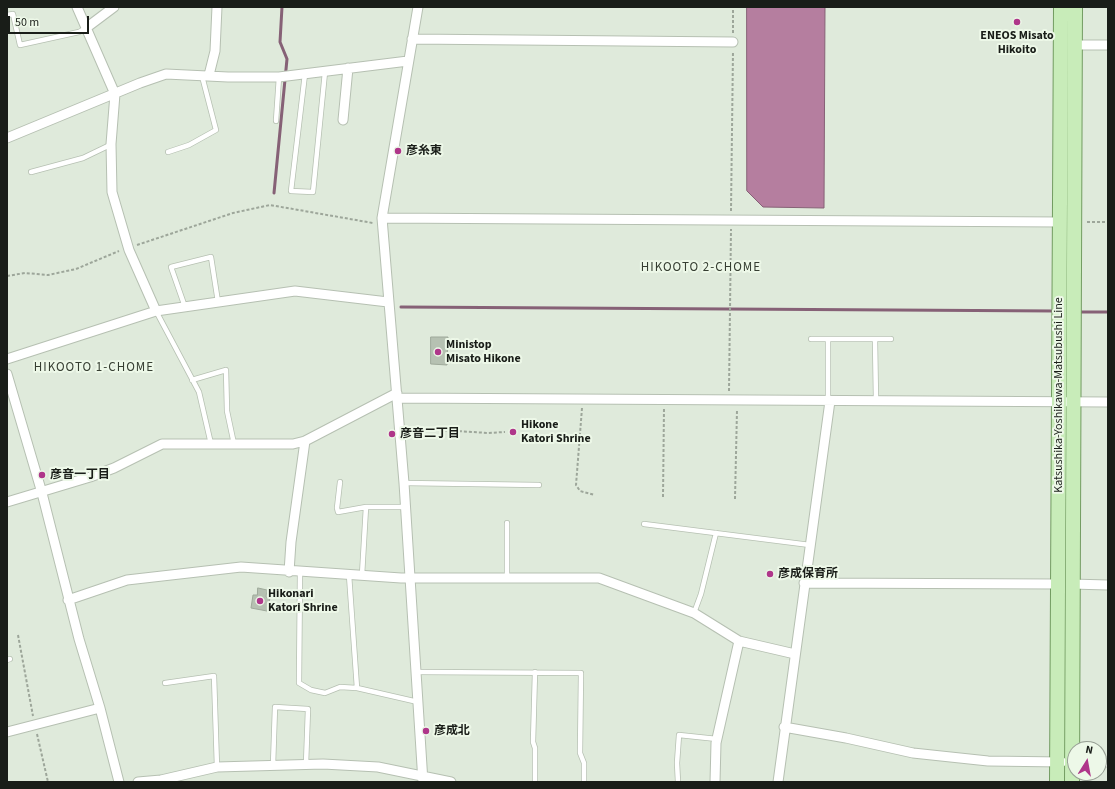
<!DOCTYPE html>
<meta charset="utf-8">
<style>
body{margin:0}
#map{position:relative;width:1115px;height:789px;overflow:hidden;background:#dfeadb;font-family:"Source Sans 3",sans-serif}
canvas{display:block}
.frame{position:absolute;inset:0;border:8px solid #191d18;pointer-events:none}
.north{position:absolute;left:1067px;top:741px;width:40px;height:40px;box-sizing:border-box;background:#edf8e8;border:1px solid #98a095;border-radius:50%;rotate:11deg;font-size:11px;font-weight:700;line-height:16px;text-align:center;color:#191d18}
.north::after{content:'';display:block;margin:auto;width:14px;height:18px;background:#af368a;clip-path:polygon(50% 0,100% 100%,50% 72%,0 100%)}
.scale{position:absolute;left:8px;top:16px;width:81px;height:18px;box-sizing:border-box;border:2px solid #191d18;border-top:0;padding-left:5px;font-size:12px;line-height:14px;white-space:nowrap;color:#191d18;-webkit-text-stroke:3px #edf8e8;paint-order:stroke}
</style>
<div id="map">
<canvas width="1115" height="789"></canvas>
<div class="frame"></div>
<div class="north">N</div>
<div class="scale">50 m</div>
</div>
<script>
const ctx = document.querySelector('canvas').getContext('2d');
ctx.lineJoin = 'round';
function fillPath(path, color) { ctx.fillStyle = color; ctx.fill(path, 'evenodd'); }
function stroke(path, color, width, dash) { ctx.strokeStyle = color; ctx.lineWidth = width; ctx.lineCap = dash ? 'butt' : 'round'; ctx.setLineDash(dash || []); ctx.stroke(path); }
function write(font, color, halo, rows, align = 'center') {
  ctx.font = font + ' "Source Sans 3","Noto Sans JP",sans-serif'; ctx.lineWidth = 4; ctx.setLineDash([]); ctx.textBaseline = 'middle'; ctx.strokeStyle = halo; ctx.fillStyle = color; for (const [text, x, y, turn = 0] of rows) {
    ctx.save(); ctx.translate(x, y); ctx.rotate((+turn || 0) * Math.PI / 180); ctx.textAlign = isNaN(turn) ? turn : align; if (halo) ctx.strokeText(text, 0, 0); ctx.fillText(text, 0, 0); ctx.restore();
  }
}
const water = new Path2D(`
 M747 7H825L824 208 763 207 747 191Z`);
const stream = new Path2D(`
 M274 193 287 59 280 42 282 7
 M401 307 1056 311
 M1078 312H1108`);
const building = new Path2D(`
 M431 337H448L447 365 431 364Z
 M258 588 267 590 266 597 270 598 267 611 251 608 253 595H257Z`);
const path = new Path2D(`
 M733 33V7
 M731 211 733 51
 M1087 222H1108
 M137 245 233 213 270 205 373 223
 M7 276 25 273 48 275 76 269 119 251
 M729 391 731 229
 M582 408 576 485 580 491 595 495
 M409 428 488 433 505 432
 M663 497 664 408
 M735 499 737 410
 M18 635 33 716
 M37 734 48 782`);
const service = new Path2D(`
 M7 15 13 14 20 45 79 32 86 28
 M305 74 291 191 313 192 325 72
 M276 121 279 77
 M168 152 189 145 216 130 202 76
 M31 172 83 158 110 145
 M185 307 171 267 211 257 218 302
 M156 311 199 392 211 444
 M811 339H891
 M828 339V401
 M875 340 876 400
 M192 380 226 370 227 411 234 444
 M340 482 337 508 338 512 366 507H405
 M404 483 539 485
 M644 524 810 545
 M300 572 299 683 311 690 325 693 340 687 357 688 349 575
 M362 575 366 507
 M507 577V523
 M694 613 701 594 716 533
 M7 660 10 659
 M416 672 581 673 580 753 584 763V782
 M165 683 214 676 217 767
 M357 688 418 702
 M273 765 275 707 308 709 306 764
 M535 782V748L533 742 535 672
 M678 782 677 763 679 735 717 739`);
const minor = new Path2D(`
 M77 7 115 94 111 144 112 192 129 250 156 311
 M418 7 382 218 404 483 423 782
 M86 28 114 7
 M412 39 733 42
 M1075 45H1108
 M209 75 215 51 217 7
 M343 120 348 68
 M7 138 140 83 166 74 228 77H279L408 61
 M382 218 1060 222
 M7 359 156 311 295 291 388 302
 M7 374 42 493 79 639 100 708 119 782
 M397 398 1108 402
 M7 502 90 477 114 468 162 444H293L305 441 397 393
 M289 572 291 542 305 441
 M804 583 1058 584
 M1071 584 1108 585
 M68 600 127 580 241 567 401 578H599L694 613 739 641 795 654
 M784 727 846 738 913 753 988 761 1062 762
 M7 732 100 708
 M1099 762H1108
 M138 782 161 780 217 767 323 764 378 767 451 782
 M715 782 716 743 739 641
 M778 782 830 401`);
const primary = new Path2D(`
 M1057 782 1061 7
 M1072 782 1075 7`);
const markers = [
 [1017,22,4,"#af368a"],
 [398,151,4,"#af368a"],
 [438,352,4,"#af368a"],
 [513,432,4,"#af368a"],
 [392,434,4,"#af368a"],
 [42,475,4,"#af368a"],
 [770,574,4,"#af368a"],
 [260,601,4,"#af368a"],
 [426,731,4,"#af368a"]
];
const poiNames = [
 ["ENEOS Misato",1017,36,"center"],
 ["Hikoito",1017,50,"center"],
 ["彦糸東",406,151],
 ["Ministop",446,345],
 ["Misato Hikone",446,359],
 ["Hikone",521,425],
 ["Katori Shrine",521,439],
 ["彦音二丁目",400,434],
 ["彦音一丁目",50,475],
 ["彦成保育所",778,574],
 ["Hikonari",268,594],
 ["Katori Shrine",268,608],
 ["彦成北",434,731]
];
const streetNames = [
 ["Katsushika-Yoshikawa-Matsubushi Line",1059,395,-90]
];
const neighbourhoodNames = [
 ["HIKOOTO 2-CHOME",701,268],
 ["HIKOOTO 1-CHOME",94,368]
];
fillPath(water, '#b57e9f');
stroke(water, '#866176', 1);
stroke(stream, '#866176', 3);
fillPath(building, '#b6c1b2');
stroke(building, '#9ea99a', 1);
stroke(service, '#b6c0b2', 6);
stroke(minor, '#b6c0b2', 11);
stroke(primary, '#739c62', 16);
stroke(path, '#9da69a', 2, [3, 2]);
stroke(service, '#fff', 4.5);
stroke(minor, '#fff', 9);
stroke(primary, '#c8ecb9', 14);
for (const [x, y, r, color] of markers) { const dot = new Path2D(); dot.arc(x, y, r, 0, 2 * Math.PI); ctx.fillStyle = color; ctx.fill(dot); stroke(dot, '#edf8e8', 1.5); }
write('bold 12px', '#191d18', '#edf8e8', poiNames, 'left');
write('12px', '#191d18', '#edf8e8', streetNames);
ctx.letterSpacing = '1px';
write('13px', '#363e32', '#edf8e8', neighbourhoodNames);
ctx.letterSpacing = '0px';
</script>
